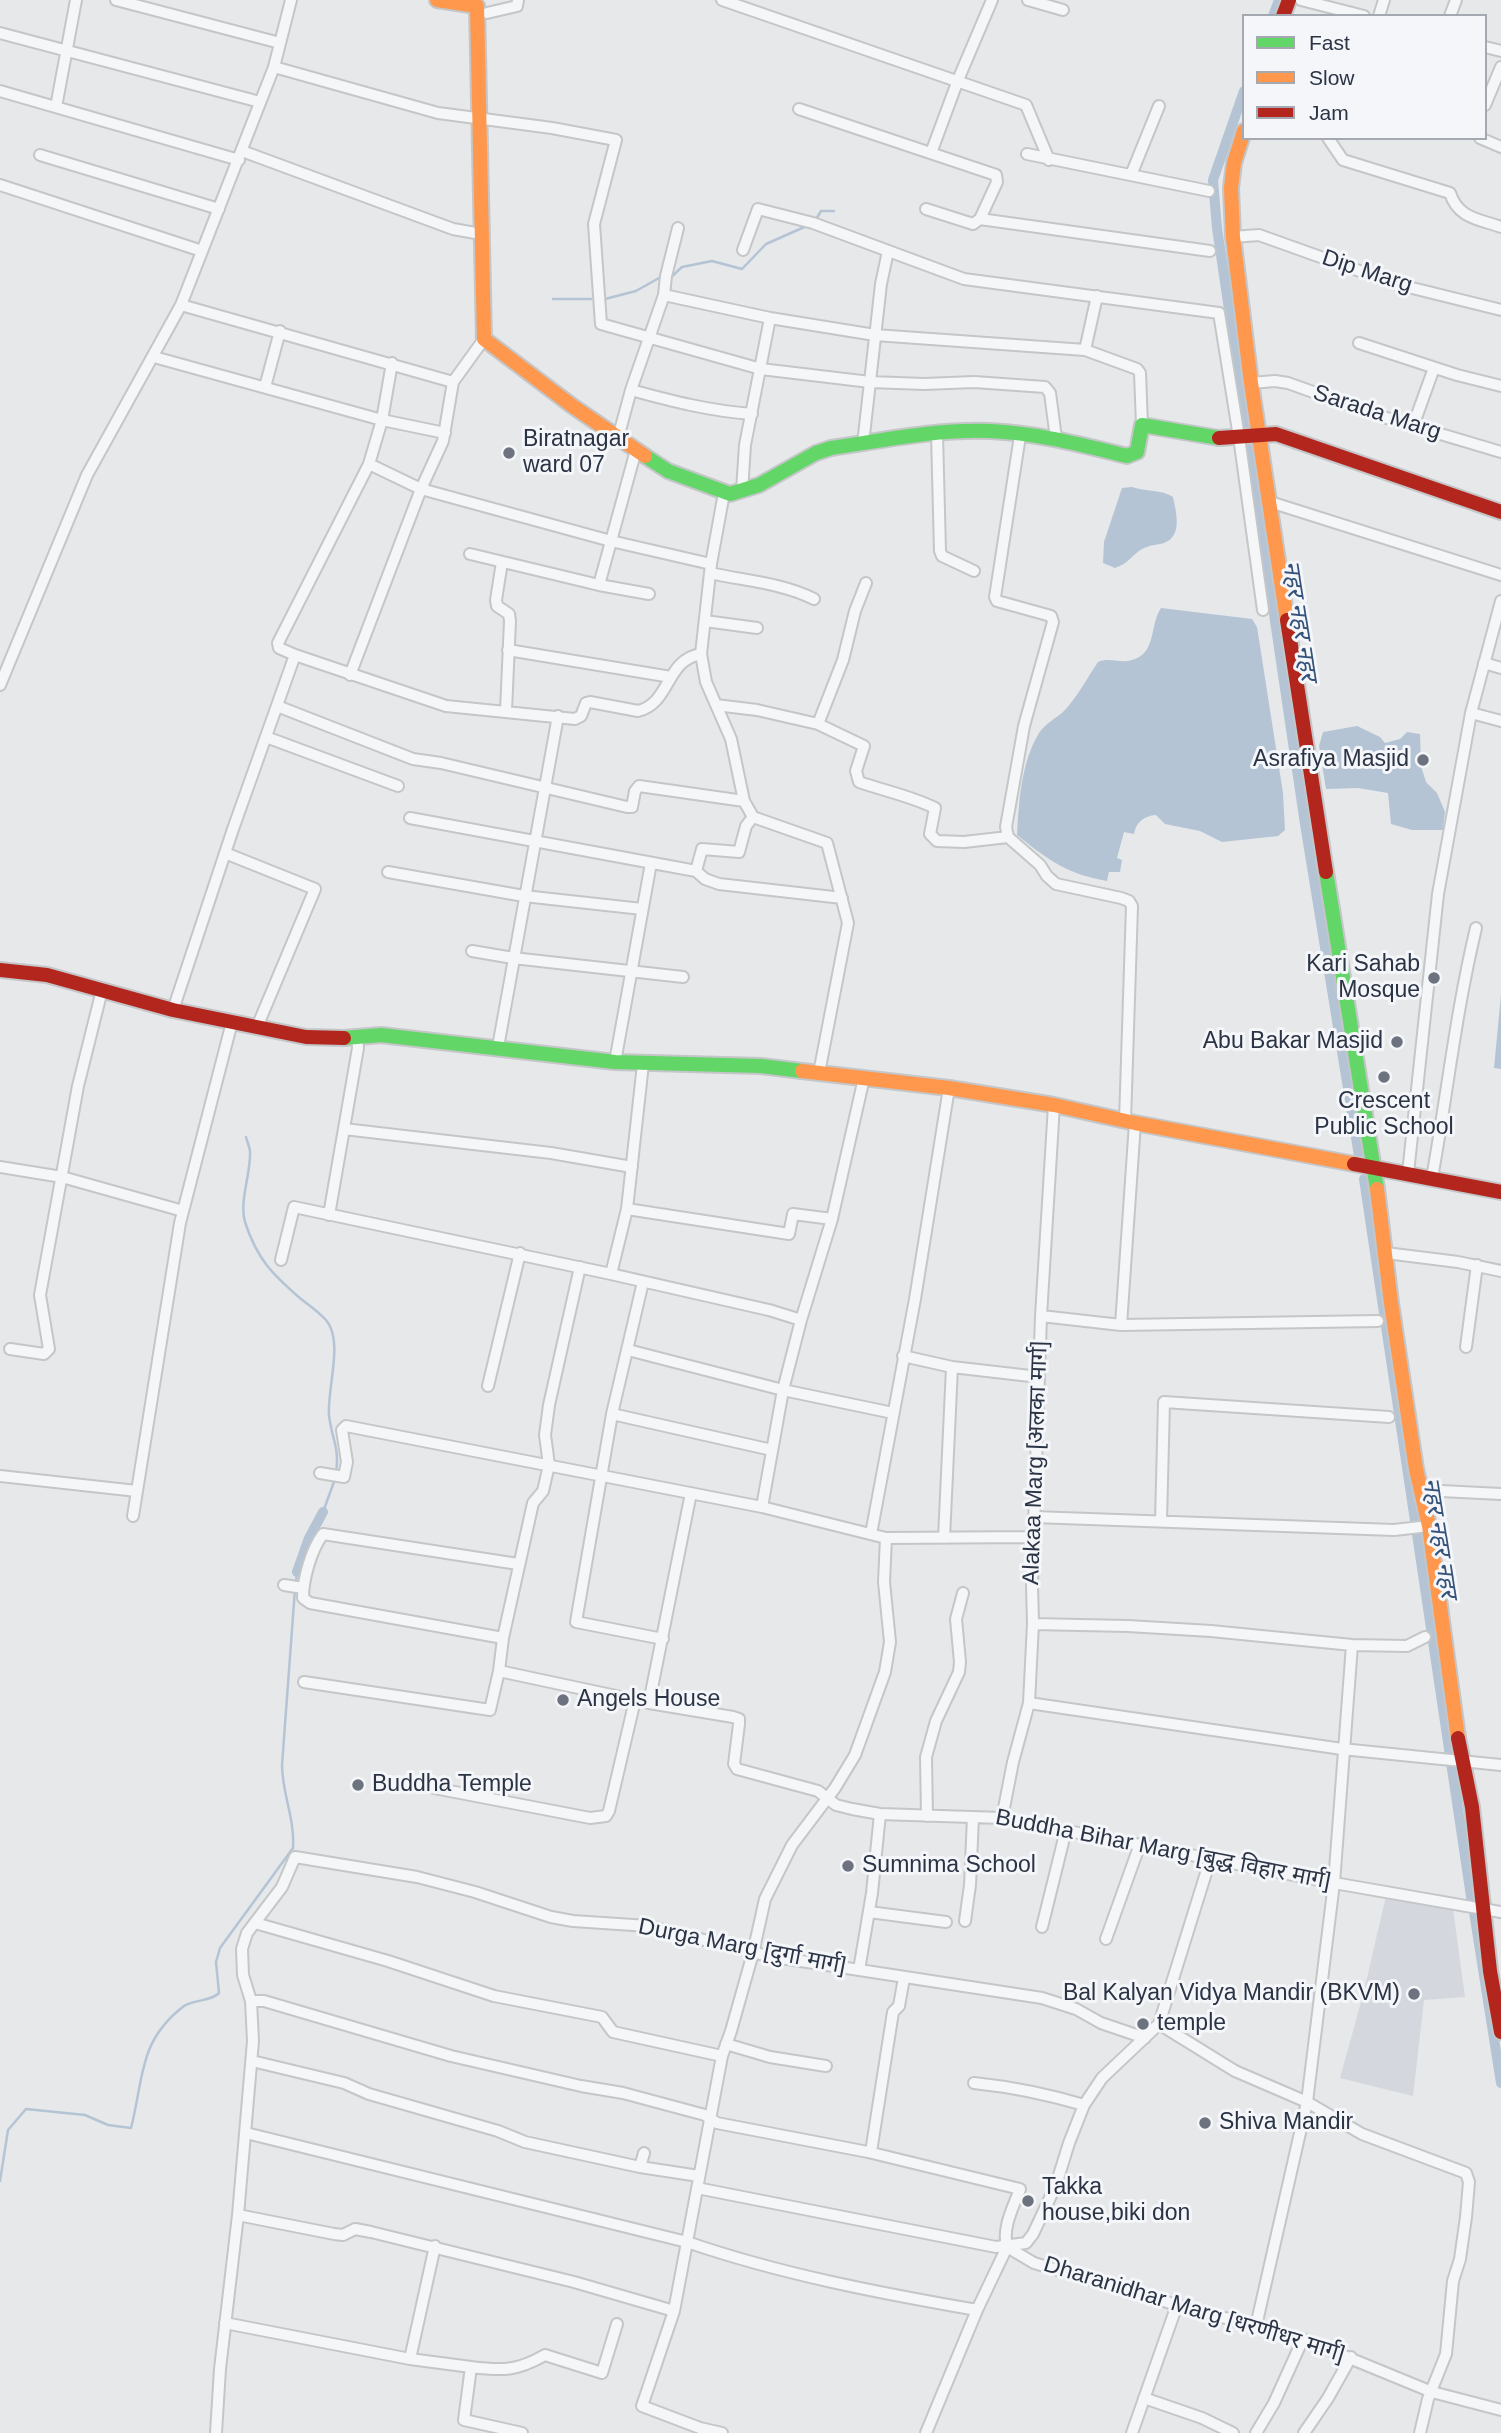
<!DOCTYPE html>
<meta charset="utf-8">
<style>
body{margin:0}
#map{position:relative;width:1501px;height:2433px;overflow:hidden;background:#e6e8ea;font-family:Helvetica,sans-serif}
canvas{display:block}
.legend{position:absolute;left:1242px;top:14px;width:245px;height:126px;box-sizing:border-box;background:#f4f6f9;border:2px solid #a4a8b1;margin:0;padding:9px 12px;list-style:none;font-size:21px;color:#2b3445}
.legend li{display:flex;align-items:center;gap:14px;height:35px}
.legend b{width:35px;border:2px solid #a4a8b1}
</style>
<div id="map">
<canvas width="1501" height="2433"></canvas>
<ul class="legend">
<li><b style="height:9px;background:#63d668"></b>Fast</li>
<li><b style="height:9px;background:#ff974d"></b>Slow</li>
<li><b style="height:9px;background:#b3261e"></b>Jam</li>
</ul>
</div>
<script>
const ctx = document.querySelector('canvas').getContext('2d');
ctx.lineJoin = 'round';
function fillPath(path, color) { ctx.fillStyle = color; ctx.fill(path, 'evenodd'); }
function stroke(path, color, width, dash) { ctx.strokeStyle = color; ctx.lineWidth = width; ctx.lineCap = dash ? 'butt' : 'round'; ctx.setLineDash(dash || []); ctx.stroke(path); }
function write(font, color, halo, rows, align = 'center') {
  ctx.font = font + ' Helvetica,"Noto Sans Devanagari",sans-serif'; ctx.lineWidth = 6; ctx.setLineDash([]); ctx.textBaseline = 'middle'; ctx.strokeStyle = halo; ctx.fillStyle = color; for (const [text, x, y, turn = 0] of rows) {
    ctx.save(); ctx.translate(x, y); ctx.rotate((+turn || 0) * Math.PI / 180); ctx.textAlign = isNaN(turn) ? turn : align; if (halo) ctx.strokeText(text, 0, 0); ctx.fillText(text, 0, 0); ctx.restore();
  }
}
const built = new Path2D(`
 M1386 1896 1453 1909 1465 1997 1424 2000 1413 2096 1340 2078 1364 1991Z`);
const water = new Path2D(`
 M1132 487C1146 492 1161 489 1173 497 1176 512 1183 536 1164 543 1157 545 1149 545 1142 549 1131 556 1129 563 1115 568L1103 563 1104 542 1122 488Z
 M1161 608 1252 619 1257 627 1283 793 1285 830 1278 836 1222 842 1200 831 1165 824 1156 815C1144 816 1136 822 1134 834L1124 832 1117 858 1122 860 1120 872H1109L1107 881C1067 874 1048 860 1017 835 1019 801 1021 763 1039 733 1046 723 1055 719 1063 712 1077 698 1087 678 1098 662 1109 657 1121 664 1132 660 1157 653 1149 626 1161 608Z
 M1357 726 1380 737 1385 743 1400 739 1407 732 1420 734 1421 766 1426 782 1437 793 1445 812 1443 830H1412L1391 824 1388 793 1358 788 1326 789 1319 746 1323 732Z
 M1501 995V1069L1494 1068Z`);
const stream = new Path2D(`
 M815 221 821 211H834
 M669 279 682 267 712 261 742 269 766 244 809 225
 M553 299H591
 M605 299 636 291 659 278
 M246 1137C247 1142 250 1147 250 1152 251 1174 239 1200 245 1222 257 1259 272 1274 301 1299 309 1305 319 1312 326 1320 344 1341 327 1388 329 1415 331 1437 340 1447 336 1473
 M323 1512 335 1479
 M296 1582 297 1572
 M0 2181 8 2130 26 2109 85 2115 108 2125 131 2128C144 2078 138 2041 184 2006 195 1999 210 2002 219 1993L216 1962 220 1948 293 1848C295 1819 282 1793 282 1765L295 1589`);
const canal = new Path2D(`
 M1273 16 1279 0
 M1244 91 1213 180 1217 228 1305 824 1360 1162
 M1364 1179 1472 1903
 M297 1572 309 1538 323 1512
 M1474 1912 1501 2083`);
const street = new Path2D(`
 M116 0 280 43
 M722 0 1026 105 1049 160
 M1028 0 1063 10
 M1301 0 1364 16
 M487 13 517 6 518 0
 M1379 16 1384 0
 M1450 16 1456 0
 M0 33 260 102
 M1485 47 1501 51
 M274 67 438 113 552 128 616 140 594 224 601 324 761 369 870 382 924 384 974 382 1045 387 1050 393 1056 438
 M0 91 239 160
 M1485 105 1501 67
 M56 107 76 0
 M799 109 996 175 997 182 980 219
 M1328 138 1343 160 1450 193C1458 218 1478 219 1501 227
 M1480 138 1501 147
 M242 151 453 229 481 234
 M931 153 958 80 992 0
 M1027 154 1209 191
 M40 155 219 209
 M1131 175 1159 106
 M0 185 202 251
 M926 209 973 224 980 219 1210 251
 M1233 237 1259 235 1396 284 1501 310
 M743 250 758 209 813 223 964 279 1219 313 1239 437 1263 610
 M664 295 770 318 875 335 1085 350 1137 369 1140 373 1142 425
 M181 305 453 382 484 339
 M1359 343 1457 375 1501 386
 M1085 350 1097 296
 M154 357 382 420 445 433
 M1251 383 1275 381 1288 383 1380 416 1501 452
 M265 387 280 331
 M631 390C671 401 710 411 752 414
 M1413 426 1434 368
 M937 434 940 551 942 556 974 571
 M1020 436 995 597 997 601 1051 616 1053 622 1024 726 1006 827 1008 837 1040 865 1047 876 1056 884 1121 898 1129 901 1132 906 1125 1121
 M618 438 631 390 664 295 666 276 678 228
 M863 444 881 284 888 251
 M369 464 421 489 611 541 711 564
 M742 491 745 445 770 318
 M724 493 711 564 701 654 706 682 731 739 744 801 753 817 827 843 848 923 819 1073
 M1270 502 1501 575
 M470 554 599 585 649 594
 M502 562 496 600 497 606 509 614 510 621 506 711
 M710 573C746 581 782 583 814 599
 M599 585 636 450
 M705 621 757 628
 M508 650 671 677
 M295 655 446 706 575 719 581 716 586 703 590 702 638 711C671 703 665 660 701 654
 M1484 663 1501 668
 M350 675 421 489 443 441 453 382
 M0 685 87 475 181 305 274 67 291 0
 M716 705 757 710 818 724 843 660 855 611 866 583
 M277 706 413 759 441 763 627 807H632L635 791 639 786 744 801
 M1471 713 1501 721
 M818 724 864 746 856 771 859 782C885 791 911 796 935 808L930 834 937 841 964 842 1008 837
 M266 737 398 786
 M410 818 696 871 705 879 719 884 842 898
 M225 853 315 889 257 1027
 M696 871 702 849 739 852 746 826 753 817
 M388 872 524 896 642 909
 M472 951 513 958 683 977
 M173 1010 233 829 295 655 279 648 278 643 369 464 382 420 392 363
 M498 1047 558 716
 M615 1062 651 863
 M643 1064 627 1209 611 1274 769 1310 801 1320
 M344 1129 551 1153 632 1167
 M0 1167 62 1177 183 1211
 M1408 1173 1438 894 1471 713 1501 601
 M1432 1178C1447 1095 1456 1011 1476 928
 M627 1209 789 1234 793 1214 832 1219
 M329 1215 358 1048 357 1036
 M1386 1253 1458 1262 1501 1271
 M281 1260 294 1207 611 1274
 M643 1282 612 1414 576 1622 663 1639
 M1041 1316 1121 1325 1378 1321
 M1121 1325 1135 1123
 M1466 1347 1477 1265
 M10 1349 44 1354 49 1349 40 1295 78 1086 102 990
 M628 1350 783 1390 893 1413
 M903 1356 952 1367 1039 1377
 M488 1386 520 1253
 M612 1414 772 1450
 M320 1473 344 1477 347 1462 342 1430 346 1426 762 1507 886 1538 1033 1537
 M0 1476 137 1491
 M1421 1490 1501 1494
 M762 1507 783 1390 801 1320 832 1219 864 1078
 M133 1516 180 1223 232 1022
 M1034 1517 1394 1530 1429 1526
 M1161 1521 1164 1402 1389 1417
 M871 1534 915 1299 949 1088
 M886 1538 884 1582 890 1642 885 1672 855 1755 835 1788 792 1845 765 1899 753 1953 731 2031 722 2056 687 2242C780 2274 879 2293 977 2310
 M944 1538 952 1367
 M284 1585 303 1588
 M1033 1624 1128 1626 1211 1631 1352 1645 1407 1646 1425 1637
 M503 1638 533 1503 543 1491 549 1465 545 1435 549 1405 580 1267
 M499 1671 503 1638 310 1603 303 1598C303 1579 311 1550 323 1534L518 1564
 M304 1682 490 1710 499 1671 649 1703 733 1717 739 1719V1724L734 1764 737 1769 818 1791 836 1805 852 1809 880 1814 1002 1818 1334 1883 1501 1912
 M649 1703 691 1493
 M1029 1703 1342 1749 1501 1765
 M434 1788 590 1818 606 1816 609 1811 635 1700
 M927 1816 926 1757 936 1721 959 1672 960 1662 956 1619 963 1593
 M1002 1818 1013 1762 1029 1703 1033 1624 1032 1584 1041 1316 1054 1105
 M869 1912 946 1922
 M965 1921 970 1885 973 1817
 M255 1923 388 1961 494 1996 602 2017 613 2032 722 2056
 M1042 1927 1066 1830
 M1106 1939 1140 1844
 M859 1970 872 1893 880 1814
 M251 2001H264L451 2056 581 2086 623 2093 705 2115 717 2123 868 2152 1020 2189C1013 2208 1002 2227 1007 2247
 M1159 2024 1235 2071 1307 2102 1362 2134 1466 2173 1469 2182 1466 2217 1460 2259 1453 2281 1446 2354 1428 2399 1420 2433
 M726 2044 770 2057 826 2066
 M252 2061 344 2083 369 2094 498 2131 525 2142 640 2167 699 2176
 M974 2083C1012 2087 1047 2094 1084 2105
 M246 2133 687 2242 674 2311 642 2406 700 2428 722 2433
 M871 2152 893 2012 899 2006 904 1978
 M640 2167 644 2153
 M697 2188 996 2247 1026 2243 1033 2234 1056 2185 1069 2143 1084 2105 1102 2078 1159 2024 1211 1857
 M238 2215 334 2234 343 2235 355 2229 371 2232 574 2282 674 2311
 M1007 2247 1034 2263 1177 2305 1303 2339 1432 2392 1501 2410
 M225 2323 410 2359 471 2367 464 2420 522 2433
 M1256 2326 1307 2102 1334 1883 1352 1645
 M410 2359 435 2246
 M471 2367C503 2371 517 2371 545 2355L602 2373 617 2324
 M1144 2398 1202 2418 1233 2433
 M216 2433 220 2369 238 2215 253 2041 251 2001 243 1975 242 1949 247 1933 282 1887 295 1857 417 1877 475 1892 551 1917 573 1921 648 1926 768 1956 1042 1998 1076 2009 1101 2023 1145 2038
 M926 2433 977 2310 1007 2247
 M1132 2433 1177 2305
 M1256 2433 1274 2403 1303 2339
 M1304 2433 1328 2398 1351 2357`);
const fast = new Path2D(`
 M645 456 668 471 730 494 759 485 816 453 831 448C884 440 937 429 990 431 1037 433 1082 445 1127 456L1137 452 1142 425 1219 438
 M1326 872 1377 1189
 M344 1038 381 1035 615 1062 761 1066 802 1071`);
const slow = new Path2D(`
 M437 0 477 6 484 339 571 405 645 456
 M1244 131 1234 163 1231 188 1233 237 1251 383 1287 620
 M802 1071 949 1088 1054 1105 1135 1123 1354 1164
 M1377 1189 1391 1303 1416 1469 1429 1526 1458 1738`);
const jam = new Path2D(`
 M1283 16 1289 0
 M1219 438 1276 434 1501 512
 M1287 620 1326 872
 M0 970 47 975 173 1010 306 1037 344 1038
 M1354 1164 1501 1192
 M1458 1738 1472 1807 1490 1971 1501 2032`);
const markers = [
 [509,453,7,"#6c737f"],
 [1423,760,7,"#6c737f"],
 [1434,978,7,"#6c737f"],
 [1397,1042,7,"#6c737f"],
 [1384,1077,7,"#6c737f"],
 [563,1700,7,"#6c737f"],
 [358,1785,7,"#6c737f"],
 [848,1866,7,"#6c737f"],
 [1414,1994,7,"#6c737f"],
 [1143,2024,7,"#6c737f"],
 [1205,2123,7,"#6c737f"],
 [1028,2201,7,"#6c737f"]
];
const streetNames = [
 ["Dip Marg",1367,272,18],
 ["Sarada Marg",1377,413,18],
 ["Alakaa Marg [अलका मार्ग]",1036,1463,-88],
 ["Buddha Bihar Marg [बुद्ध विहार मार्ग]",1163,1850,11],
 ["Durga Marg [दुर्गा मार्ग]",742,1947,11],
 ["Dharanidhar Marg [धरणीधर मार्ग]",1194,2310,17]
];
const poiNames = [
 ["Biratnagar",523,440],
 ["ward 07",523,466],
 ["Asrafiya Masjid",1409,760,"right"],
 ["Kari Sahab",1420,965,"right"],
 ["Mosque",1420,991,"right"],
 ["Abu Bakar Masjid",1383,1042,"right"],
 ["Crescent",1384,1102,"center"],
 ["Public School",1384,1128,"center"],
 ["Angels House",577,1700],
 ["Buddha Temple",372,1785],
 ["Sumnima School",862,1866],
 ["Bal Kalyan Vidya Mandir (BKVM)",1400,1994,"right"],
 ["temple",1157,2024],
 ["Shiva Mandir",1219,2123],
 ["Takka",1042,2188],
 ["house,biki don",1042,2214]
];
const waterNames = [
 ["नहर नहर नहर",1299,621,81],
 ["नहर नहर नहर",1439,1538,81]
];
fillPath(built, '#d4d7dd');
fillPath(water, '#b4c4d5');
stroke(stream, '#b4c4d5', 2.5);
stroke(canal, '#b4c4d5', 10);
stroke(street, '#c4c6c8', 14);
stroke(fast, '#c4c6c8', 18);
stroke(slow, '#c4c6c8', 18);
stroke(jam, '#c4c6c8', 18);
stroke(street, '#f5f6f7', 10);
stroke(fast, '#63d668', 14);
stroke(slow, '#ff974d', 14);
stroke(jam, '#b3261e', 14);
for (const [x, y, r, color] of markers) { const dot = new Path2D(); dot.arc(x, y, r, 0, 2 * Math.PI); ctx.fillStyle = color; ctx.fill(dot); stroke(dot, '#f4f6f9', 2.5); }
write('23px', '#2b3445', '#f4f6f9', streetNames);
write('23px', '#2b3445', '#f4f6f9', poiNames, 'left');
write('italic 24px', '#34527a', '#f4f6f9', waterNames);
</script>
